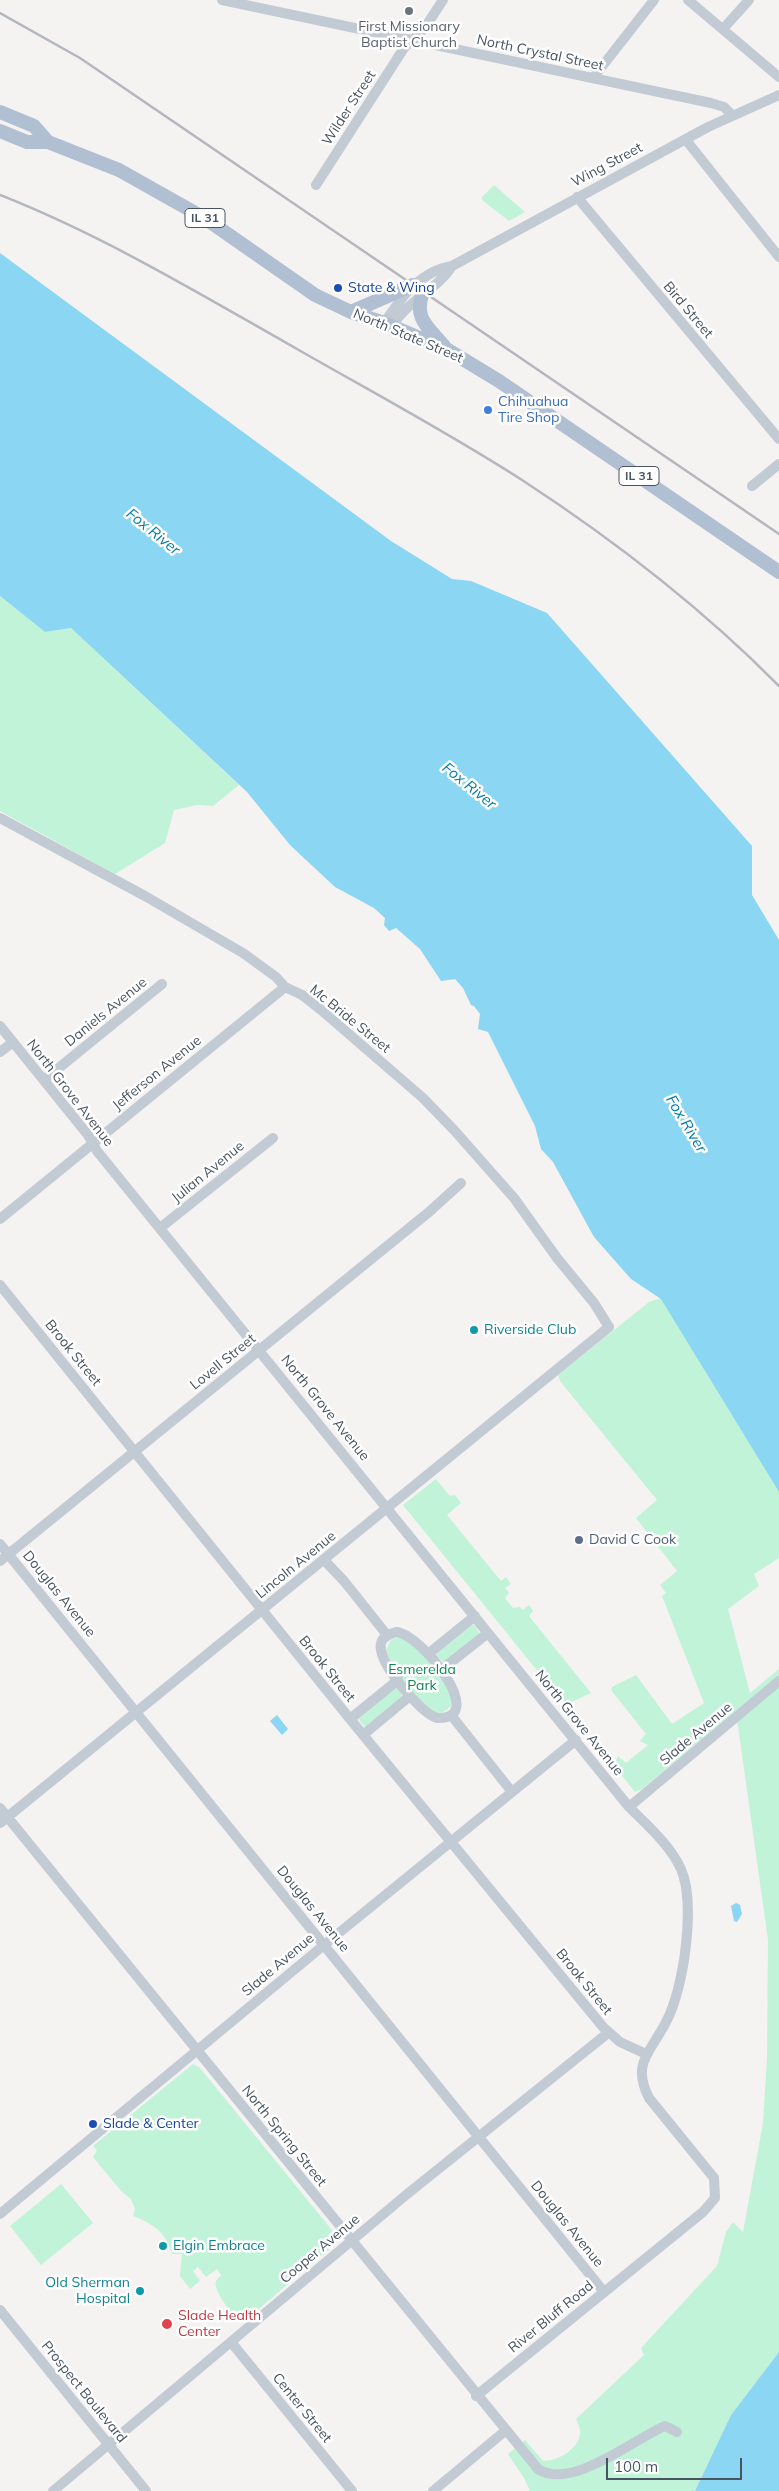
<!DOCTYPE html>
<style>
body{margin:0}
#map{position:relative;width:779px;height:2491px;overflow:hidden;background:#f5f2f2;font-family:Mulish,sans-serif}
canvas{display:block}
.scale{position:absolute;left:606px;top:2458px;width:136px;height:22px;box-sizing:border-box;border:2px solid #485461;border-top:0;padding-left:6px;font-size:15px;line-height:18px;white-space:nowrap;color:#485461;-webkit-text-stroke:4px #fff;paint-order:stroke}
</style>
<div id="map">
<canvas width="779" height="2491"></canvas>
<div class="scale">100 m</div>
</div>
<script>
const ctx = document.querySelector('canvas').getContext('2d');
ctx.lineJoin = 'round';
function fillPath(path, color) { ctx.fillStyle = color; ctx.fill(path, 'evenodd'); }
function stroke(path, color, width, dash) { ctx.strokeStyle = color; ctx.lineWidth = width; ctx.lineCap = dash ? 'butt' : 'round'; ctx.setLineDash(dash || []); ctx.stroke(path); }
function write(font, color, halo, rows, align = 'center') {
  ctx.font = font + ' Mulish,sans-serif'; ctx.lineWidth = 5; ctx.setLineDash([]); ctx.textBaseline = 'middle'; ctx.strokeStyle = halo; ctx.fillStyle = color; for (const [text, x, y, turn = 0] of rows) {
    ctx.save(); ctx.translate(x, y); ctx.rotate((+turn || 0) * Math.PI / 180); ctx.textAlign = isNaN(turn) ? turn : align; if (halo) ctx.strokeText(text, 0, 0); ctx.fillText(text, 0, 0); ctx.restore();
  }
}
const green = new Path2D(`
 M494 185 525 212 509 221 482 200V197Z
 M0 596 45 632 71 628 239 785 213 806 197 805 174 810 165 843 115 874 0 811Z
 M661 1298 779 1492V1558L754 1574 759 1586 728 1609 750 1693 779 1669V2352L731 2415 695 2491H530L524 2478 508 2454 525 2440 543 2461C557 2461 578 2450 580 2434 581 2429 578 2424 576 2419L644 2355 641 2348 717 2266 726 2232 733 2222 743 2232 763 2123 767 2058 768 1940 736 1712 642 1789 635 1792 614 1766 618 1756 626 1763 648 1745 640 1741 646 1734 611 1690 612 1687 636 1675 672 1724 704 1703 662 1596 666 1593 660 1585 677 1571 636 1518 657 1500 560 1381 558 1375 649 1302Z
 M436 1479 450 1496 455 1495 461 1503 447 1515 501 1581 506 1577 511 1584 505 1588 509 1592 505 1598 513 1608 520 1607 523 1610 529 1605 533 1611 529 1616 591 1693 565 1705 403 1505Z
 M472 1625H475L480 1634 445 1663 436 1656 437 1653Z
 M398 1637C411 1639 446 1678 451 1691 452 1694 452 1699 453 1703L447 1710 438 1714C415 1698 395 1676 386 1650L391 1640Z
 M395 1688 400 1689 402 1697 365 1727 358 1719Z
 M193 2064 200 2068 340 2240 242 2323C234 2317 212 2290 216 2281L221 2275 217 2269 206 2277 198 2267 193 2271 200 2281 190 2289 180 2276 182 2254H172C167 2233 152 2223 133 2216L135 2209 131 2199 121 2191 93 2157 97 2150 93 2146Z
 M61 2184 93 2223 41 2265 10 2226Z`);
const water = new Path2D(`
 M0 253 391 541 452 579 471 581 547 613 752 846V895L779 940V1492L661 1299 631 1279 594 1237 553 1162 541 1149 535 1126 488 1032 478 1029 480 1014 474 1006 471 1005 463 988 455 979 441 981 420 949 396 928 389 931 384 925 385 918 374 908 335 887 290 845 247 792 71 628 45 632 0 596Z
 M277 1715 288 1729 282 1735 270 1721Z
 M736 1903 740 1905 742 1914 737 1922 734 1921 731 1906Z
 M779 2352V2491H695L731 2415Z`);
const minor = new Path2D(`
 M222 0 711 103 724 107 732 115
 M688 0 779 77
 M723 29 749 0
 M593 78 654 0
 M686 140 779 257
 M316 185 404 48 424 29 443 0
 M577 197 779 439
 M384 323C401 298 420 271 452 266L708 127 779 95
 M392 326C408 300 439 288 452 266
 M752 486 779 464
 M0 818 145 896 243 953 276 977 285 987 302 995 320 1009 423 1098 454 1130 514 1198 557 1258 594 1303 609 1327 0 1823
 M0 1026 88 1135 97 1151 629 1807C647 1825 670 1845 681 1869 696 1903 684 1989 666 2022 651 2052 631 2063 649 2098L714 2178 715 2198 703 2212 476 2396
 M0 1052 13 1042
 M44 1080 162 984
 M0 1219 285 987
 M160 1228 273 1138
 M0 1285 350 1719 603 2027 620 2042 646 2054
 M0 1544 604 2292
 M324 1560 344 1581 387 1635
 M0 1561 429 1212 461 1183
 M396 1632C421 1633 490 1721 437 1718 420 1713 376 1661 381 1643 383 1636 390 1634 396 1632Z
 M428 1654 475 1616
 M441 1670 488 1633
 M451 1715 512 1792
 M350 1719 398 1680
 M363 1735 410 1696
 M629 1807 779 1681
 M0 1808 538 2469C571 2491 634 2439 665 2426L677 2432
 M0 2214 324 1945 576 1740
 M0 2310 146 2491
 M231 2342 352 2491
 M53 2491 406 2195 608 2033
 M433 2491 505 2431`);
const major = new Path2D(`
 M0 112 34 126 48 142
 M0 131 27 142H48L119 170 206 219 315 295 351 312 384 323 448 350 499 381 779 572
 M423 292C413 318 428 327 444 346
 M351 312 413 285`);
const rail = new Path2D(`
 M0 13 80 58 779 534
 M0 195C104 236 200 294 297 349 372 392 449 433 522 480 614 540 702 608 779 686`);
const markers = [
 [409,11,5,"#6b7280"],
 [338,288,5,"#1a4fb4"],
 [488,410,5,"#3f7fe0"],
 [474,1330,5,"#0f9aa8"],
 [579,1540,5,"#5c6f8a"],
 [93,2124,5,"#1a4fb4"],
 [163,2246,5,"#0f9aa8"],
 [140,2291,5,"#0f9aa8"],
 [167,2324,6,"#e0444e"]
];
const shields = [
 [205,218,40],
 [639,476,40]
];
const shieldNames = [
 ["IL 31",205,218],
 ["IL 31",639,476]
];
const worshipNames = [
 ["First Missionary",409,27],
 ["Baptist Church",409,43]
];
const streetNames = [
 ["North Crystal Street",540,53,12],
 ["Wilder Street",349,108,-57],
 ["Wing Street",607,165,-28],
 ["Bird Street",688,310,50],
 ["North State Street",408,336,23],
 ["Daniels Avenue",106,1012,-39],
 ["Mc Bride Street",350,1019,39],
 ["Jefferson Avenue",157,1073,-39],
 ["North Grove Avenue",70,1093,52],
 ["Julian Avenue",208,1172,-39],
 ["Brook Street",73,1353,51],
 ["Lovell Street",223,1362,-39],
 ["North Grove Avenue",325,1408,51],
 ["Lincoln Avenue",296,1565,-39],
 ["Douglas Avenue",59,1594,51],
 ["Brook Street",327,1669,51],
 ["North Grove Avenue",579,1723,51],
 ["Slade Avenue",696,1734,-40],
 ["Douglas Avenue",313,1909,51],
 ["Slade Avenue",278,1965,-40],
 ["Brook Street",584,1982,51],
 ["North Spring Street",284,2136,51],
 ["Douglas Avenue",567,2224,51],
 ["Cooper Avenue",320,2249,-40],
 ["River Bluff Road",551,2317,-39],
 ["Prospect Boulevard",84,2392,51],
 ["Center Street",302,2408,51]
];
const transitNames = [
 ["State & Wing",348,288],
 ["Slade & Center",103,2124]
];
const shopNames = [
 ["Chihuahua",498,402],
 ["Tire Shop",498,418]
];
const cultureNames = [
 ["Riverside Club",484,1330],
 ["Elgin Embrace",173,2246],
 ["Old Sherman",130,2283,"right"],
 ["Hospital",130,2299,"right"]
];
const serviceNames = [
 ["David C Cook",589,1540]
];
const parkNames = [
 ["Esmerelda",422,1670],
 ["Park",422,1686]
];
const healthNames = [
 ["Slade Health",178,2316],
 ["Center",178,2332]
];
const waterNames = [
 ["Fox River",153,532,39],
 ["Fox River",469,786,39],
 ["Fox River",686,1124,59]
];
fillPath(green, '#c0f3d7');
fillPath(water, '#8ad6f3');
stroke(minor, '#c2cbd4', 10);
stroke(major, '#b1bfd2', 14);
stroke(rail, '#b4b7bd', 2.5);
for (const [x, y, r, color] of markers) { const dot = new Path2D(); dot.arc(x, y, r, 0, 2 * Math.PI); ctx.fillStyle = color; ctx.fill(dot); stroke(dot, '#fff', 2); }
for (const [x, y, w] of shields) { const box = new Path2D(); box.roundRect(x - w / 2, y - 9.5, w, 19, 4); ctx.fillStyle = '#fff'; ctx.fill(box); stroke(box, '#485461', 1); }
write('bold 12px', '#485461', null, shieldNames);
write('14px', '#5b616d', '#fff', worshipNames);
write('14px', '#485461', '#fff', streetNames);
write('14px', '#164399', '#fff', transitNames, 'left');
write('14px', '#366cbe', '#fff', shopNames, 'left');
write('14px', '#0d838f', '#fff', cultureNames, 'left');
write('14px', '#4e5e75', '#fff', serviceNames, 'left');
write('14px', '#118553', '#fff', parkNames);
write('14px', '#be3a42', '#fff', healthNames, 'left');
write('italic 15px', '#047baa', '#fff', waterNames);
</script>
